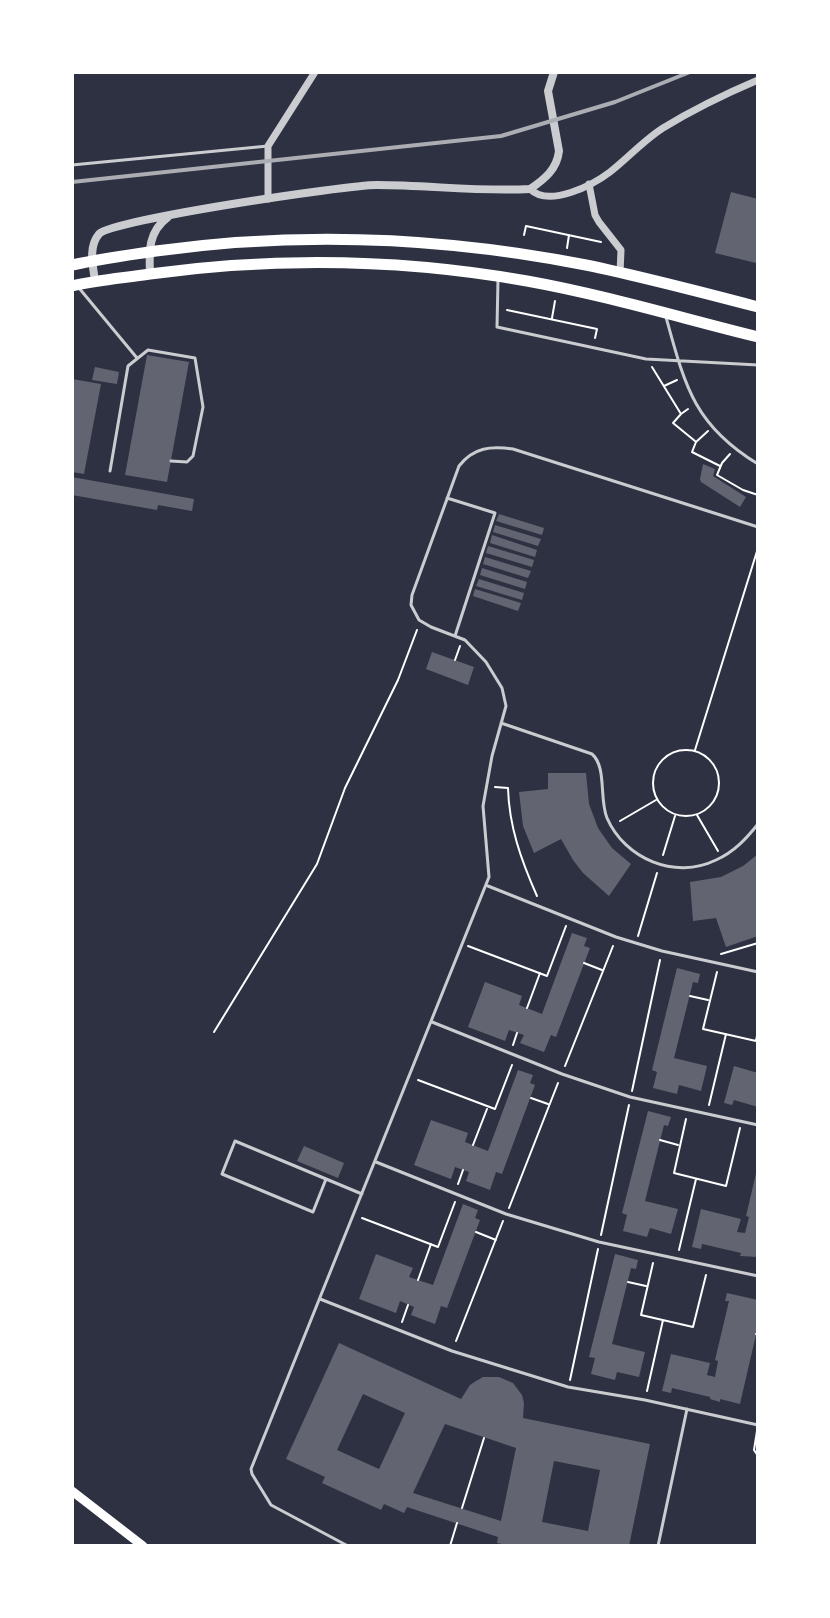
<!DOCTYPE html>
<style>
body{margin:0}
#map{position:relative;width:830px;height:1618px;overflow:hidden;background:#2d3142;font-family:Quicksand,sans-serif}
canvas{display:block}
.frame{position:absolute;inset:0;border:74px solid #fff;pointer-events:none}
</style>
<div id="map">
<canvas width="830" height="1618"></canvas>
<div class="frame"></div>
</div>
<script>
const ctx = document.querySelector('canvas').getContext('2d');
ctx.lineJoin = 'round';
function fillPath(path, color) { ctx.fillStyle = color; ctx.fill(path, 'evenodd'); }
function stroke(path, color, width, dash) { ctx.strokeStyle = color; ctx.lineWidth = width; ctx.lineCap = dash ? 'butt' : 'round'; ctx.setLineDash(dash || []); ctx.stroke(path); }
const building = new Path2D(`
 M731 192 758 199V256L756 263 715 253Z
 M147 355 189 362 167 482 125 475Z
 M95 367 119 372 117 384 92 380Z
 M72 379 101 384 84 474 72 472Z
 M703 464 715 469 713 476 746 497 740 507 701 482 700 479Z
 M72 477 194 499 192 511 158 505 157 510 72 495Z
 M499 514 544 528 542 535 496 521Z
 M495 525 541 539 538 546 493 532Z
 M492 535 537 550 535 557 490 543Z
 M488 546 534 560 532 567 486 553Z
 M485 557 531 571 528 578 483 564Z
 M482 568 527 582 525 589 480 575Z
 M479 579 524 593 522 600 476 586Z
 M475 589 521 603 518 611 473 596Z
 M432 652 474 667 468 685 426 669Z
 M548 773H586L589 804 598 828 612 848 631 864 609 896 583 873 573 860 561 839 534 853 523 826 519 792 548 789Z
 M758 854V936L726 947 716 918 693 921 690 882 721 877 743 866Z
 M572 933 587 938 584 946 590 948 556 1037 551 1035 544 1052 520 1043 524 1035 509 1030 505 1041 468 1027 485 982 522 996 519 1005 542 1014Z
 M677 968 700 974 698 983 693 982 674 1058 707 1066 701 1091 679 1085 677 1094 653 1088 657 1072 652 1070Z
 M734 1066 758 1073V1107L734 1100 732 1105 724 1103Z
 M518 1070 533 1075 530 1083 535 1085 502 1174 496 1172 490 1190 466 1181 469 1172 455 1167 451 1179 414 1165 431 1120 468 1133 465 1142 488 1151Z
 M648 1111 671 1117 668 1126 664 1125 645 1201 678 1209 671 1234 650 1228 647 1237 623 1231 627 1215 622 1213Z
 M304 1146 344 1163 338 1178 297 1161Z
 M757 1169 758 1257 740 1256 741 1253 702 1244 701 1249 692 1247 701 1209 741 1219 737 1232 745 1233 749 1217 746 1216Z
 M463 1204 478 1210 475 1218 480 1220 447 1308 441 1306 435 1324 411 1315 414 1307 400 1301 396 1313 359 1299 376 1254 413 1268 409 1277 433 1285Z
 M615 1254 638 1260 636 1269 631 1268 612 1344 645 1352 639 1377 617 1372 615 1380 591 1374 595 1358 589 1357Z
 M727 1293 758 1300V1326L740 1404 720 1399V1402L710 1399V1397L672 1388 671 1393 662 1391 671 1354 710 1363 707 1375 715 1377 718 1361 715 1360 729 1301H725Z
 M339 1343 461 1399 470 1385 476 1381 483 1377H499L513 1383 522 1395 524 1403 523 1418 650 1444 629 1546H512L497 1543 498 1537 407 1507 404 1513 384 1504 381 1510 322 1483 325 1477 286 1459ZM363 1394 405 1413 379 1469 337 1450ZM445 1424 516 1448 501 1521 413 1493ZM554 1461 600 1470 588 1531 542 1522Z`);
const path = new Path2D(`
 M524 235 526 226 601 242
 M567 248 569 235
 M507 310 597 329 595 338
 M552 318 555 301
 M652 367 681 414
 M664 386 677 380
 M688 409 681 414 673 423 695 441
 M708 431 696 442 692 452 720 466
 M730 454 722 463 717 475 743 490 758 495
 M455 660 460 646
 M653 783a33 33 0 1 1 66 0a33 33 0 1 1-66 0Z
 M695 750 758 548
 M495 787 508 788C509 826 521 860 537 896
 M697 815 718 851
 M620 821 656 800
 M663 855 675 816
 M638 936 657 873
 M468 946 547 976 566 926
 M721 954 758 943
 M584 963 602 970
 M717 972 703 1029 756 1041 758 1031
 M690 996 708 1000
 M527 1008 540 973
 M214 1032 317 864 345 788 398 680 417 630
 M513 1045 517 1033
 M565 1066 613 946
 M418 1080 495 1109 512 1065
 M632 1091 660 960
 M531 1098 548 1104
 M709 1105 726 1034
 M686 1119 674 1173 726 1186 740 1128
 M660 1140 678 1145
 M473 1145 487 1109
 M458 1184 463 1170
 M509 1208 558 1083
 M362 1218 438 1247 455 1202
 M476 1232 496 1240
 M601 1235 629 1105
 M679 1250 696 1179
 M653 1263 641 1315 693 1327 706 1275
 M418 1280 431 1244
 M628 1282 646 1286
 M402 1322 408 1305
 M756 1334H758
 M456 1341 503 1221
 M570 1380 598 1249
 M647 1391 663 1320
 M757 1431 754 1450 758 1456
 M462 1508 484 1438
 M450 1546 457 1523`);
const service = new Path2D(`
 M72 165 268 146
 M498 280 497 327 646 359 758 365
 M79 288 137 358
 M666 317C685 386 694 425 758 464
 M110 471 128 366 148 350 195 358 203 407 193 456 187 462 171 461
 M447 498 495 513 455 636
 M501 723 592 754C607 767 599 799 607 818 625 859 675 880 716 860 734 852 746 839 758 824
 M488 886 616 937 662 951 758 972
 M432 1022 562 1074 630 1097 758 1125
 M376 1162 506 1214 599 1242 758 1276
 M326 1179 313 1212 222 1174 235 1141 362 1194
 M320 1299 452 1351 568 1387 645 1400 758 1425
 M348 1546 271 1505 252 1474 251 1469 489 877 483 806 492 756 506 706 502 688 486 662 465 640 431 627 419 620 411 605 412 595 459 466C474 447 491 446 513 449L758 527
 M658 1546 687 1409`);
const minor = new Path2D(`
 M589 184 595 215 599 222 621 250 620 273
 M530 189C549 208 593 185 610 172 628 158 644 140 663 128 694 109 725 94 758 80
 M268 199V146L315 72`);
const tertiary = new Path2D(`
 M150 274C149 251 148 232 168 217
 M95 281C93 266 88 247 99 234 111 220 346 185 377 185 428 185 479 192 530 189 545 179 557 169 559 151L548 91 554 72`);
const secondary = new Path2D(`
 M72 1491 143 1546`);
const trunk = new Path2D(`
 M72 265C100 259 128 255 156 251 300 231 444 237 586 265 644 277 701 292 758 307
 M72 286C98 280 124 278 150 274 275 257 403 259 527 281 605 295 681 318 758 337`);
const rail = new Path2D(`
 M72 182 501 136 615 102 690 72`);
fillPath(building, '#626471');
stroke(path, '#fff', 2);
stroke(service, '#caccd0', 3);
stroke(minor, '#caccd0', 7);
stroke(tertiary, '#caccd0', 8);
stroke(secondary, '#fff', 9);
stroke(trunk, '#fff', 11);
stroke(rail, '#abadb3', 4);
</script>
